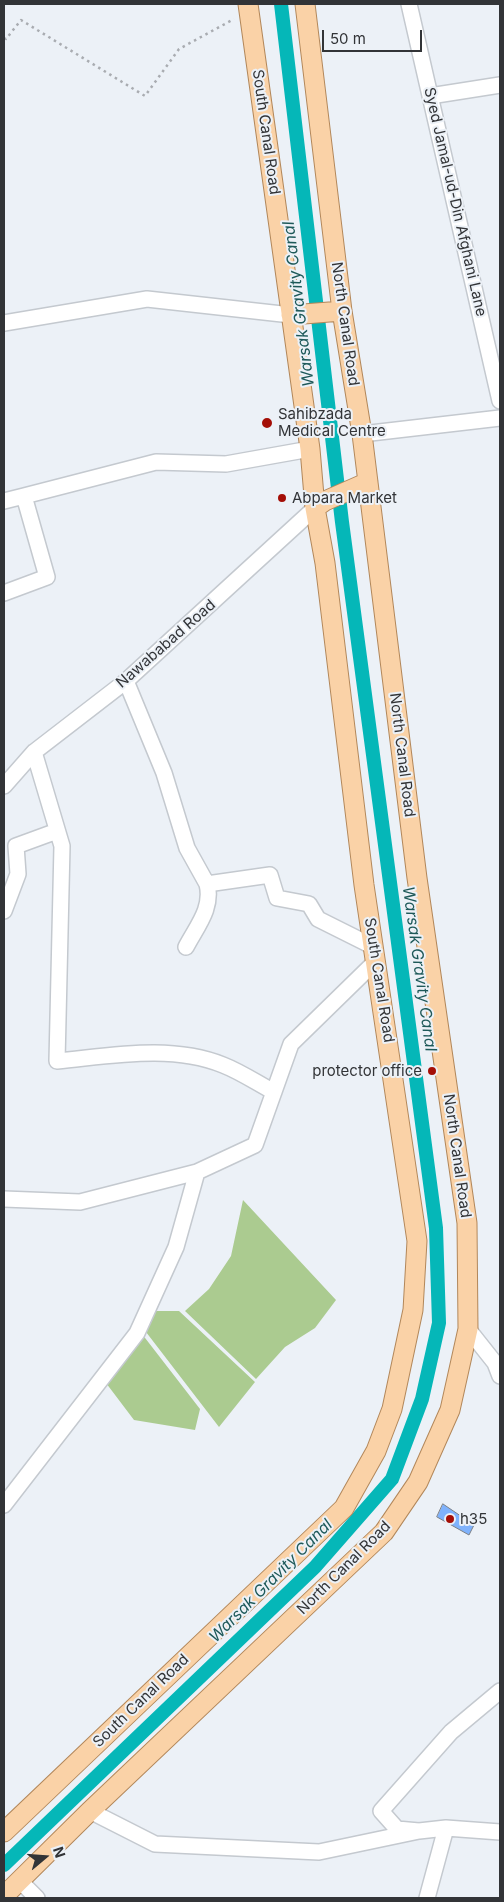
<!DOCTYPE html>
<style>
body{margin:0}
#map{position:relative;width:504px;height:1902px;overflow:hidden;background:#ecf1f7;font-family:Inter,sans-serif}
canvas{display:block}
.frame{position:absolute;inset:0;border:5px solid #323437;pointer-events:none}
.north{position:absolute;left:20px;top:1832px;width:50px;height:50px;-webkit-text-stroke:4px #ecf1f7;paint-order:stroke;rotate:72deg;font-size:14px;font-weight:700;line-height:20px;text-align:center;color:#323437}
.north::after{content:'';display:block;margin:auto;width:18px;height:22px;background:#323437;clip-path:polygon(50% 0,100% 100%,50% 72%,0 100%)}
.scale{position:absolute;left:322px;top:30px;width:100px;height:22px;box-sizing:border-box;border:2px solid #323437;border-top:0;padding-left:6px;font-size:15px;line-height:18px;white-space:nowrap;color:#323437;-webkit-text-stroke:4px #ecf1f7;paint-order:stroke}
</style>
<div id="map">
<canvas width="504" height="1902"></canvas>
<div class="frame"></div>
<div class="north">N</div>
<div class="scale">50 m</div>
</div>
<script>
const ctx = document.querySelector('canvas').getContext('2d');
ctx.lineJoin = 'round';
function fillPath(path, color) { ctx.fillStyle = color; ctx.fill(path, 'evenodd'); }
function stroke(path, color, width, dash) { ctx.strokeStyle = color; ctx.lineWidth = width; ctx.lineCap = dash ? 'butt' : 'round'; ctx.setLineDash(dash || []); ctx.stroke(path); }
function write(font, color, halo, rows, align = 'center') {
  ctx.font = font + ' Inter,sans-serif'; ctx.lineWidth = 4; ctx.setLineDash([]); ctx.textBaseline = 'middle'; ctx.strokeStyle = halo; ctx.fillStyle = color; for (const [text, x, y, turn = 0] of rows) {
    ctx.save(); ctx.translate(x, y); ctx.rotate((+turn || 0) * Math.PI / 180); ctx.textAlign = isNaN(turn) ? turn : align; if (halo) ctx.strokeText(text, 0, 0); ctx.fillText(text, 0, 0); ctx.restore();
  }
}
const green = new Path2D(`
 M243 1200 336 1300 315 1328 285 1347 256 1379 185 1311 209 1289 231 1256Z
 M152 1311H179L255 1382 219 1427 146 1332Z
 M142 1334 200 1409 195 1430 134 1420 106 1383Z`);
const canal = new Path2D(`
 M4 1865 315 1567 392 1479 422 1399 439 1323 436 1228 342 522 281 4`);
const building = new Path2D(`
 M443 1504 474 1525 469 1535 437 1517Z`);
const path = new Path2D(`
 M4 38 6 39 21 20 145 96 179 49 234 19`);
const minor = new Path2D(`
 M409 4 500 401
 M430 96 500 85
 M4 323 147 299 291 315
 M362 434 500 418
 M4 501 24 496
 M4 593 47 577 24 496 156 462 226 464 310 449
 M126 681 164 773 187 848 207 884 270 875 277 898 309 904 318 919 374 947
 M34 752 62 846 57 1061C111 1056 171 1044 223 1065 241 1072 257 1083 274 1092
 M4 786 34 752 126 681 315 508
 M4 911 18 874 16 846 57 831
 M186 947C197 926 213 908 207 884
 M197 1172 255 1145 291 1044 376 961
 M4 1199 80 1202 197 1172 176 1247 137 1333 4 1505
 M468 1329 495 1363 500 1376
 M500 1691 451 1732 381 1811 397 1829 419 1831 446 1828 500 1832
 M90 1811 155 1844 319 1852 419 1831
 M20 1881 37 1898
 M427 1898 446 1828`);
const major = new Path2D(`
 M291 315 342 311
 M315 508 325 501 368 482
 M4 1832 344 1508 376 1451 392 1409 413 1310 417 1241 364 885 325 563 315 508 310 449 248 4
 M4 1896 90 1811 384 1532 418 1482 450 1410 468 1329 467 1223 417 878 362 434 342 311 305 4`);
const markers = [
 [267,423,6,"#a40e06"],
 [282,498,5,"#a40e06"],
 [432,1071,5,"#a40e06"],
 [450,1519,5,"#a40e06"]
];
const streetNames = [
 ["South Canal Road",266,132,82],
 ["Syed Jamal-ud-Din Afghani Lane",455,202,77],
 ["North Canal Road",345,324,82],
 ["Nawababad Road",166,644,-41],
 ["North Canal Road",402,755,83],
 ["South Canal Road",379,980,81],
 ["North Canal Road",457,1156,82],
 ["North Canal Road",344,1568,-45],
 ["South Canal Road",141,1701,-44]
];
const poiNames = [
 ["Sahibzada",278,414],
 ["Medical Centre",278,431],
 ["Abpara Market",292,498],
 ["protector office",422,1071,"right"],
 ["h35",460,1519]
];
const waterNames = [
 ["Warsak Gravity Canal",299,304,-97],
 ["Warsak Gravity Canal",419,969,82],
 ["Warsak Gravity Canal",271,1581,-45]
];
fillPath(green, '#abcb90');
stroke(canal, '#05b7b8', 14);
fillPath(building, '#7fb2fc');
stroke(building, '#7c8086', 1);
stroke(minor, '#c4c9cf', 18);
stroke(major, '#b2875a', 21);
stroke(path, '#a9acb1', 2.5, [2.5, 4]);
stroke(minor, '#fff', 15);
stroke(major, '#fad2a7', 19);
for (const [x, y, r, color] of markers) { const dot = new Path2D(); dot.arc(x, y, r, 0, 2 * Math.PI); ctx.fillStyle = color; ctx.fill(dot); stroke(dot, '#ecf1f7', 2); }
write('15px', '#323437', '#ecf1f7', streetNames);
write('15px', '#323437', '#ecf1f7', poiNames, 'left');
write('italic 16px', '#1e5959', '#ecf1f7', waterNames);
</script>
